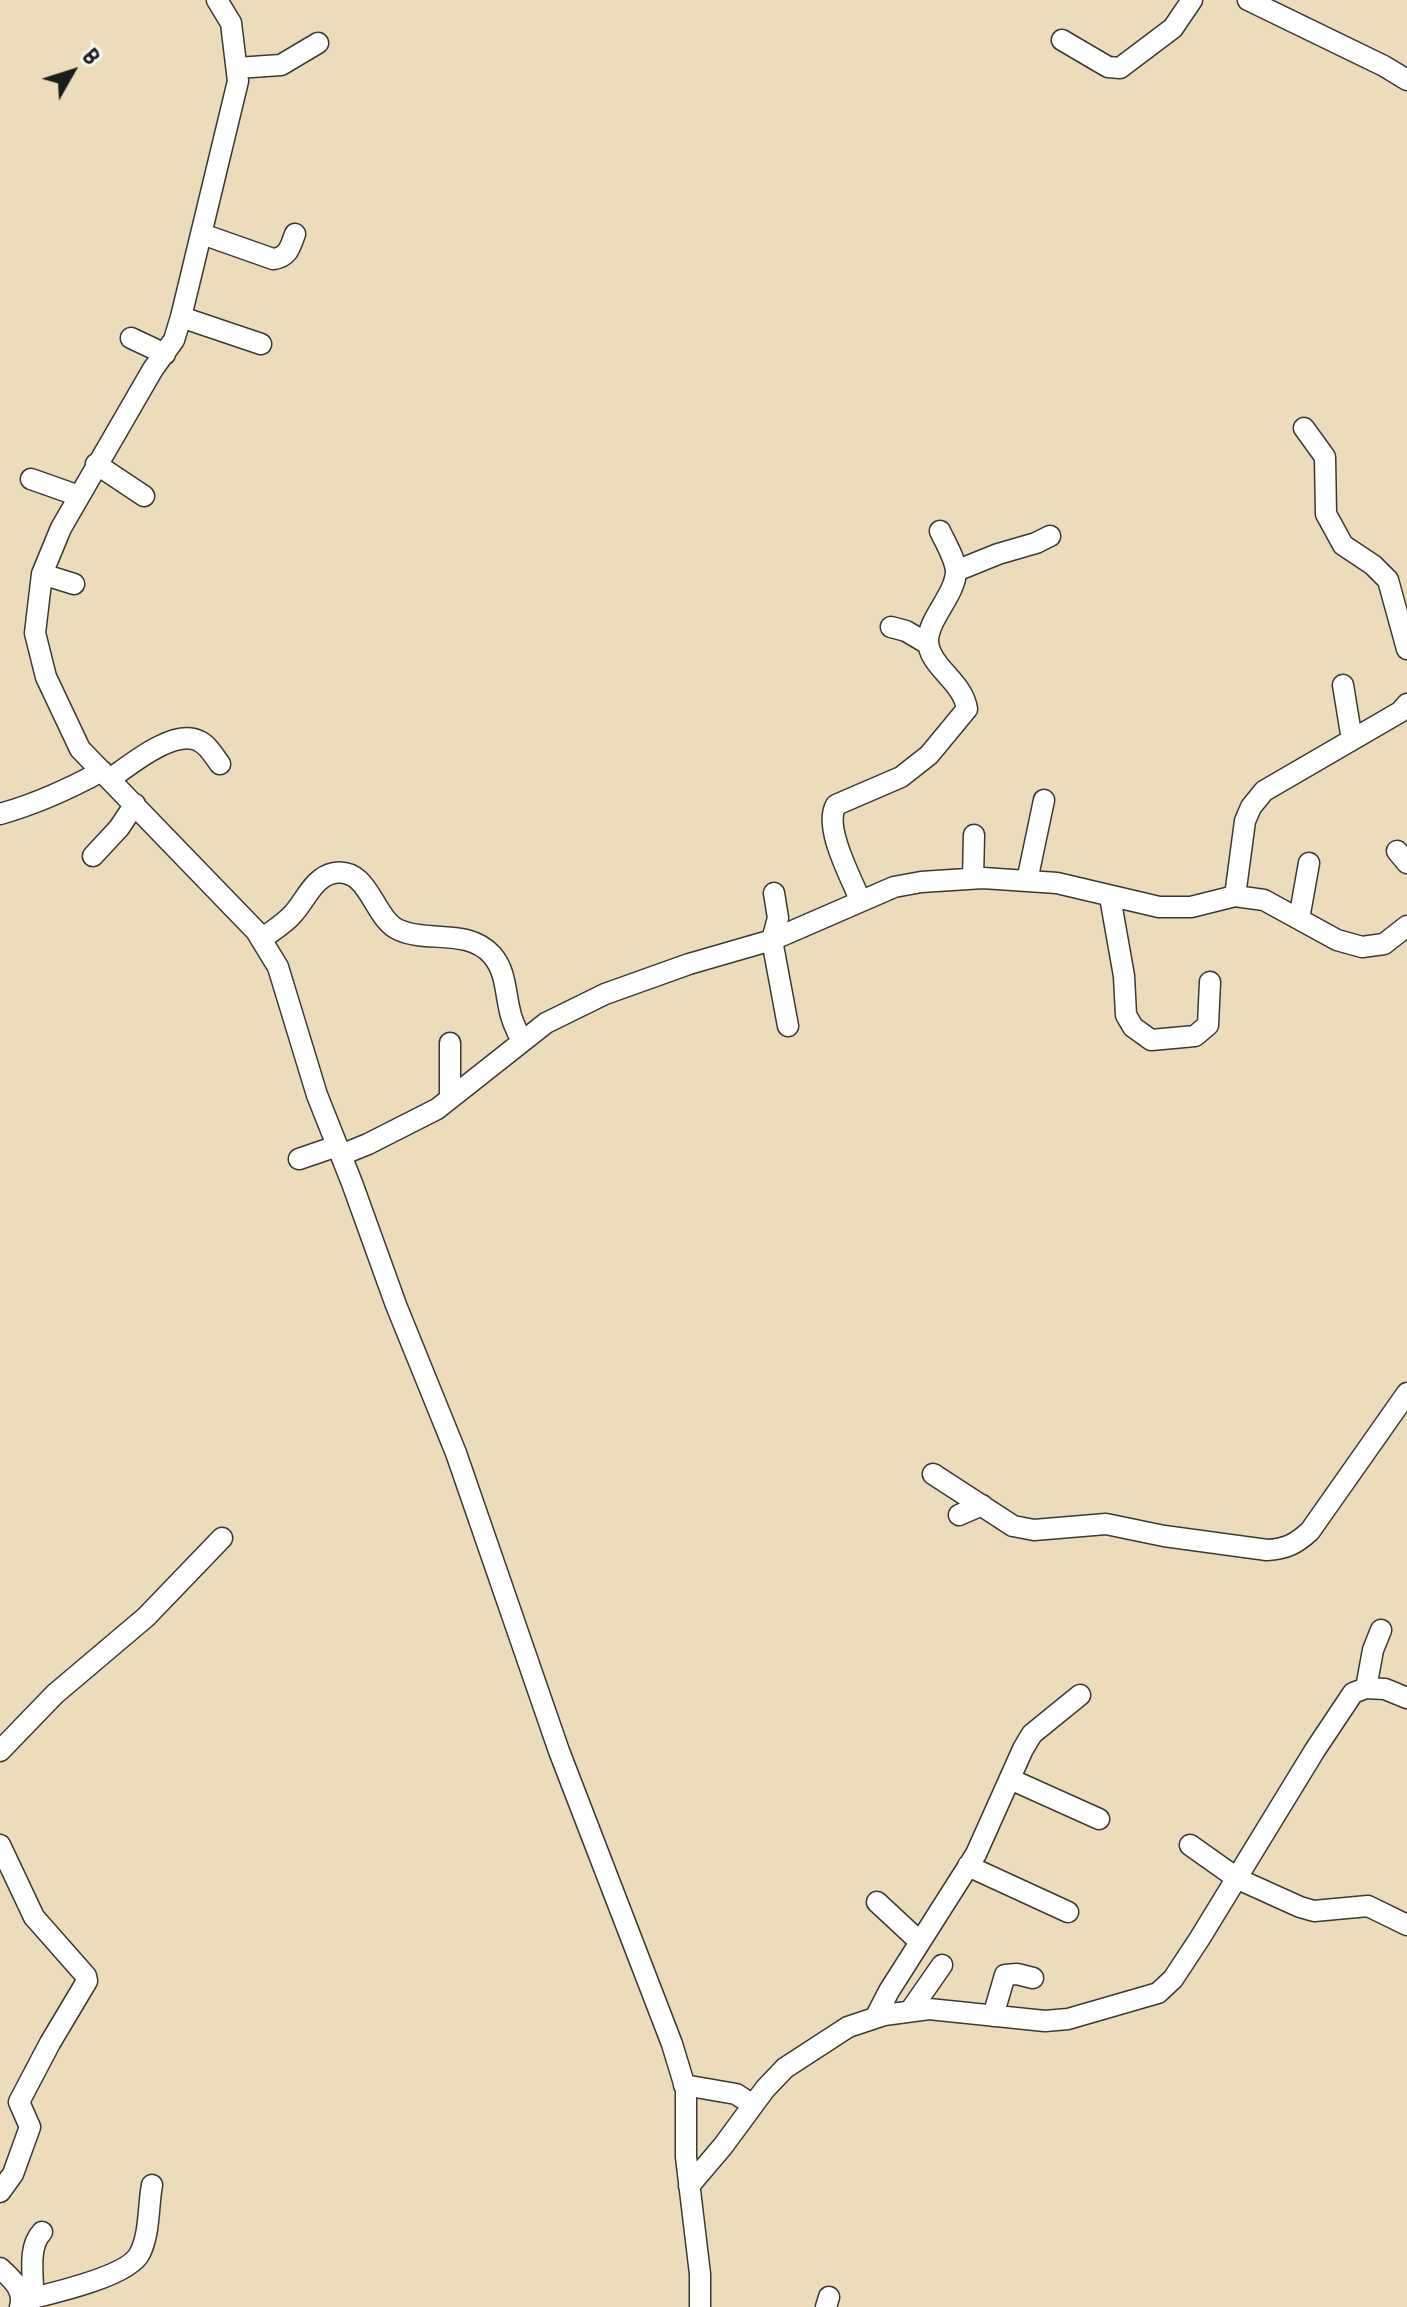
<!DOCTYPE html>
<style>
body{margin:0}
#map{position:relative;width:1407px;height:2307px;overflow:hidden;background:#eddcba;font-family:Pangolin,sans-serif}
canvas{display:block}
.north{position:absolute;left:32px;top:32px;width:80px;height:80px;-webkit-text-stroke:6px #f6f6f2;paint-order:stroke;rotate:51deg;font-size:22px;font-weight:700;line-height:32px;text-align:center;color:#1c1c1c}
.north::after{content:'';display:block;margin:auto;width:28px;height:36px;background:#1c1c1c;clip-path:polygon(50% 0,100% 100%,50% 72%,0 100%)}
</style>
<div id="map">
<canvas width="1407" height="2307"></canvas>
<div class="north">B</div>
</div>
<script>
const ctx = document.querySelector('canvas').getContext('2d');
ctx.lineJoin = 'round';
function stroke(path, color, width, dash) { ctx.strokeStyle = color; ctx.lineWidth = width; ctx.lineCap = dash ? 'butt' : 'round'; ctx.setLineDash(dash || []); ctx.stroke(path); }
const minor = new Path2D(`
 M217 0 231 23 238 81 181 317 174 340 153 369 61 528 42 574 35 633 46 677 80 749 256 931 278 967 317 1095 352 1183 396 1305 456 1453 559 1751 672 2044 686 2090V2157L700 2274V2307
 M1248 0 1384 66 1407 80
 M1062 40 1108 67 1120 68 1173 28 1192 0
 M237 68 281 65 318 43
 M202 234 273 259C288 257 290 248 295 234
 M181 317 261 344
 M131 338 165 354
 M1304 428 1325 457 1326 514 1343 545 1373 565 1388 580 1407 649
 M96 464 144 496
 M31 479 79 496
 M956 571 998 554 1036 543 1050 536
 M42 574 74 584
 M891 627 906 631 928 644
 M1343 685 1352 740
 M110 779C130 765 174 728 199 741 208 745 214 756 220 764
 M0 814C36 804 69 789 102 771
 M1397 851 1407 863
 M93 856 119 828 135 804
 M973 878 974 835
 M1027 881 1044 800
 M774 893 778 918 772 940 788 1026
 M1235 896 1245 821 1251 807 1264 791 1400 712 1407 704
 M1110 897 1124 976 1126 1015 1133 1027 1151 1040 1195 1036 1208 1025 1210 982
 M860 900C851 877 823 827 836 805L901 777 929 755 967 709C963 681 929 667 928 641 928 619 955 595 956 572 956 560 945 542 940 531
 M1299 919 1309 863
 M263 938C272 931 284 924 292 915 305 902 313 877 334 873 370 867 373 919 399 930 428 943 468 928 492 955 505 970 505 988 509 1007 511 1019 516 1030 522 1041
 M450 1043V1098
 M341 1155 368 1144 437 1109 546 1023 605 994 689 964 772 940 894 887 921 882 983 878 1057 883 1159 907H1191L1235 896 1264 900 1337 940 1362 947 1384 944 1407 926
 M299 1159 337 1146
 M933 1474 1013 1526 1034 1530 1106 1524 1164 1536 1267 1550C1286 1549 1296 1544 1310 1531L1407 1393
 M959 1515 982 1505
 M1366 1688 1373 1650 1381 1630
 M0 1751 55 1694 146 1617 222 1538
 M1010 1779 1099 1819
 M0 1845 34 1917 86 1976 87 1981 50 2043 19 2102 30 2127 13 2174 0 2192
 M1190 1845 1238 1879 1300 1907 1314 1911 1368 1906 1407 1925
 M968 1866 1068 1912
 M877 1902 920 1942
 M910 2011 942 1965
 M993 2016 1005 1975 1017 1974 1033 1978
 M875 2018 889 1991 976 1854 1023 1749 1032 1734 1080 1695
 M684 2085 736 2094 753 2105
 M689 2186 723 2146 765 2089 785 2068 848 2027 884 2015 929 2009 1045 2021 1068 2019 1158 1993 1173 1979 1200 1938 1315 1750 1353 1693 1366 1688 1385 1689 1407 1698
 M0 2268C12 2279 25 2290 20 2307
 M33 2298C58 2292 130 2275 140 2253 150 2233 148 2206 152 2185
 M25 2307 33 2298C34 2276 27 2248 42 2232
 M826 2307 829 2297`);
stroke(minor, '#3b3934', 23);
stroke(minor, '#fff', 20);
</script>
